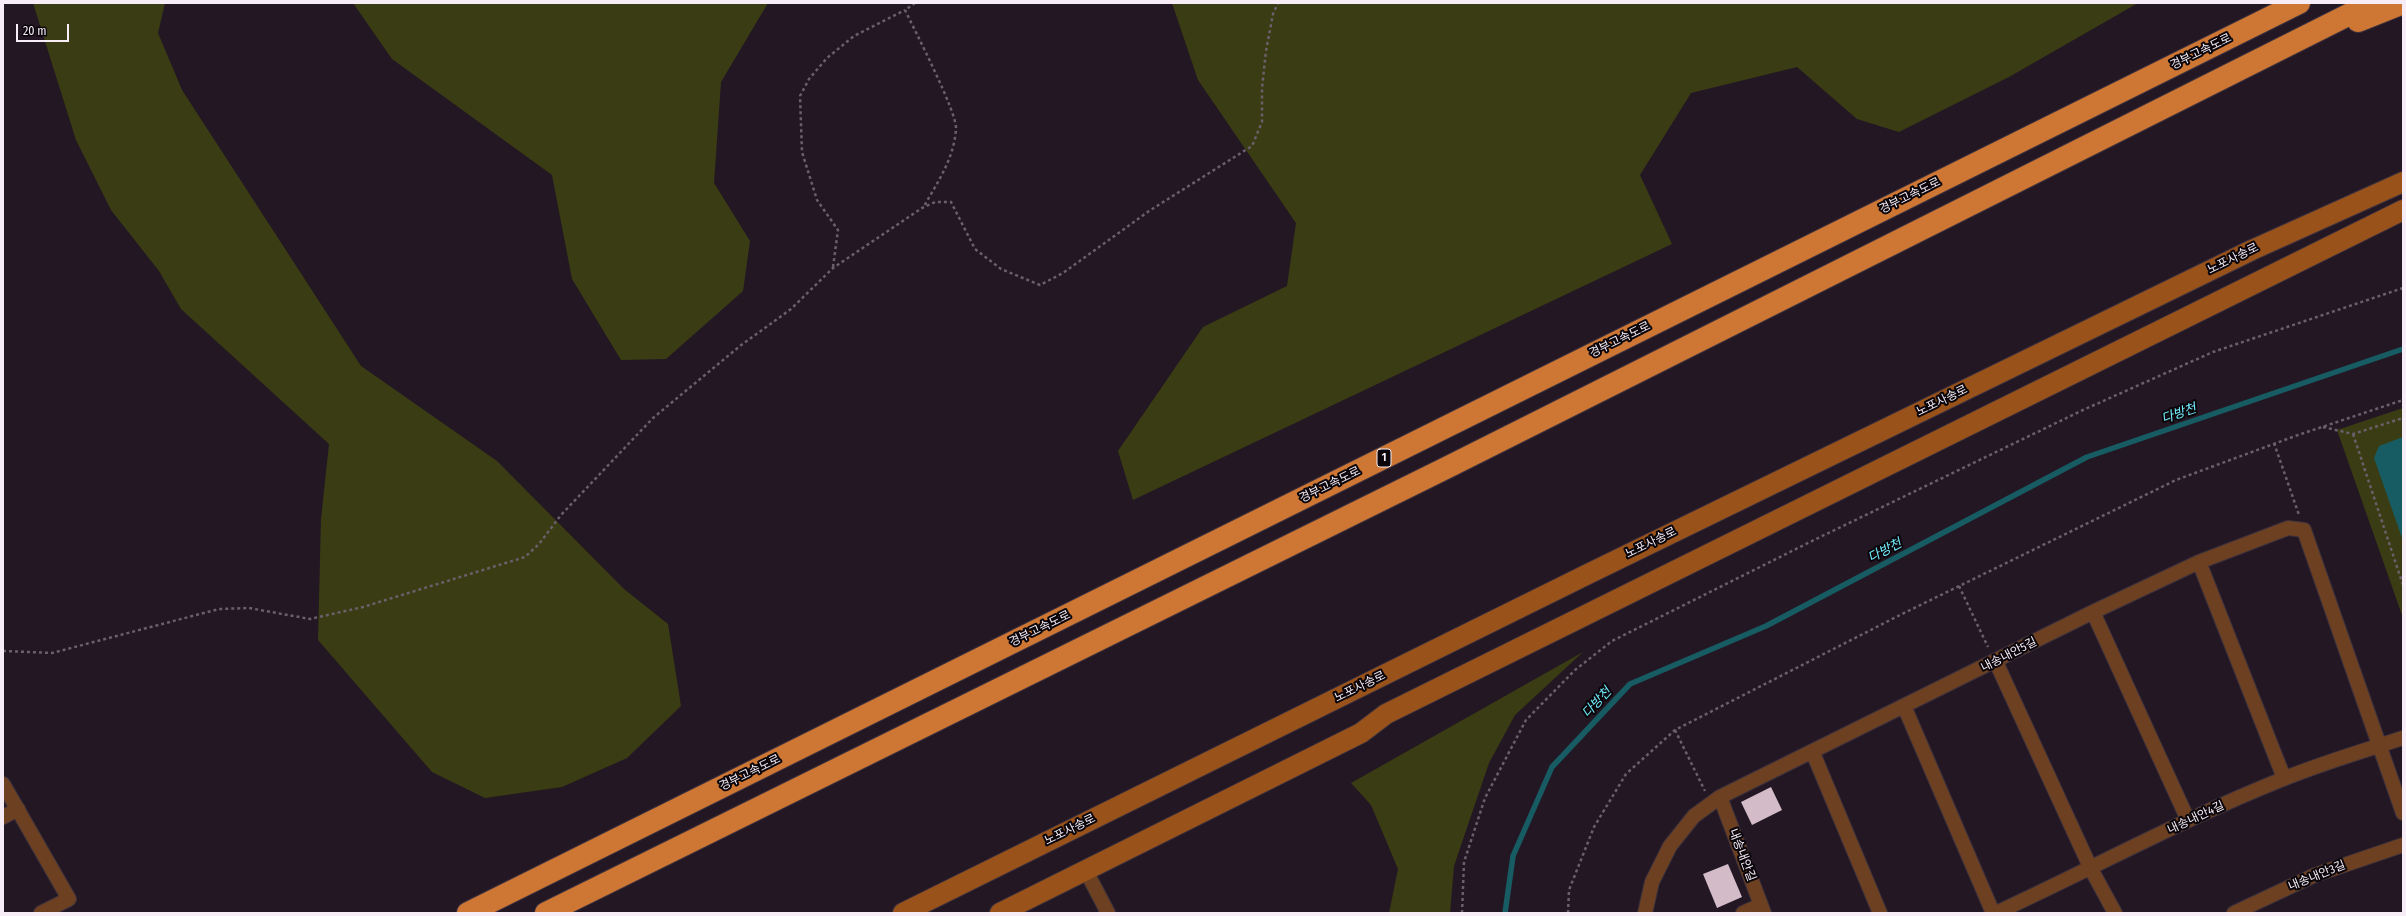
<!DOCTYPE html>
<meta charset="utf-8">
<style>
body{margin:0}
#map{position:relative;width:2406px;height:916px;overflow:hidden;background:#231724;font-family:"Fira Sans Condensed",sans-serif}
canvas{display:block}
.frame{position:absolute;inset:0;border:4px solid #f6edf6;pointer-events:none}
.scale{position:absolute;left:16px;top:24px;width:53px;height:18px;box-sizing:border-box;border:2px solid #f6edf6;border-top:0;padding-left:5px;font-size:12px;line-height:14px;white-space:nowrap;color:#f6edf6;-webkit-text-stroke:3px #09050a;paint-order:stroke}
</style>
<div id="map">
<canvas width="2406" height="916"></canvas>
<div class="frame"></div>
<div class="scale">20 m</div>
</div>
<script>
const ctx = document.querySelector('canvas').getContext('2d');
ctx.lineJoin = 'round';
function fillPath(path, color) { ctx.fillStyle = color; ctx.fill(path, 'evenodd'); }
function stroke(path, color, width, dash) { ctx.strokeStyle = color; ctx.lineWidth = width; ctx.lineCap = dash ? 'butt' : 'round'; ctx.setLineDash(dash || []); ctx.stroke(path); }
function write(font, color, halo, rows, align = 'center') {
  ctx.font = font + ' "Fira Sans Condensed","Noto Sans KR",sans-serif'; ctx.lineWidth = 4; ctx.setLineDash([]); ctx.textBaseline = 'middle'; ctx.strokeStyle = halo; ctx.fillStyle = color; for (const [text, x, y, turn = 0] of rows) {
    ctx.save(); ctx.translate(x, y); ctx.rotate((+turn || 0) * Math.PI / 180); ctx.textAlign = isNaN(turn) ? turn : align; if (halo) ctx.strokeText(text, 0, 0); ctx.fillText(text, 0, 0); ctx.restore();
  }
}
const green = new Path2D(`
 M33 3H165L158 33 182 90 361 366 497 461 624 589 668 624 681 706 627 758 562 787 485 798 432 772 318 640 321 519 329 444 181 309 159 271 111 210 76 140Z
 M353 3H768L721 82 714 183 750 241 743 291 666 359 621 360 572 279 552 175 392 59Z
 M1172 3H2138L2009 77 1899 132 1857 119 1797 67 1691 93 1640 175 1672 244 1133 500 1118 451 1203 327 1287 286 1296 223 1198 80Z
 M2403 408V618L2337 430Z
 M1583 652 1515 715 1489 763 1454 866 1450 913H1389L1398 869 1371 805 1351 783Z`);
const water = new Path2D(`
 M2403 437V541L2374 458 2379 446Z`);
const stream = new Path2D(`
 M1505 913 1513 856 1552 767 1630 684 1766 626 2087 457 2403 349`);
const building = new Path2D(`
 M1771 787 1782 810 1752 825 1741 802Z
 M1728 864 1742 897 1717 908 1703 874Z`);
const path = new Path2D(`
 M915 3 905 10C915 31 957 112 956 129 954 159 937 183 923 208
 M833 267 838 230 817 200 802 152 800 96 809 79 827 58 854 36 905 10
 M2323 427 2353 434 2403 418
 M2353 434 2403 585
 M2274 443 2299 515
 M1959 586 1988 647
 M3 651 52 653 219 609 249 608 310 619 363 607 525 557 539 544 561 515 653 418 740 346 791 309 833 268 922 208 935 202H951L975 249 1001 269 1040 285 1063 273 1149 211 1252 146 1262 122V88L1266 51 1273 14 1278 3
 M1675 730 1705 791
 M1462 913 1464 862 1485 798 1526 720 1575 670 1612 641 1814 540 2083 410 2213 352 2403 288
 M1568 913 1569 890 1594 827 1626 774 1675 730 1902 614 2176 480 2298 435 2403 400`);
const street = new Path2D(`
 M2199 562 2284 778
 M2093 612 2188 820
 M1996 662 2091 869 2115 913
 M1904 706 1993 913
 M1813 753 1880 913
 M3 784 69 899 41 913
 M1720 797 1764 913
 M3 817 18 809
 M1086 871 1108 913
 M1645 913 1652 882 1670 846 1694 816 1720 797 2093 612 2199 562 2288 528 2304 530 2403 813
 M1743 913 1761 905
 M1996 913C2091 869 2185 818 2283 779 2322 763 2363 751 2403 738
 M2234 913 2315 875 2403 845`);
const secondary = new Path2D(`
 M903 913 1588 574 2252 250 2403 182
 M1000 913 1361 733 1386 714 2403 210`);
const highway = new Path2D(`
 M2358 21 2403 3
 M468 913 2299 3
 M546 913 1448 467 2372 3`);
const shields = [
 [1384,458,14]
];
const shieldNames = [
 ["1",1384,458]
];
const streetNames = [
 ["경부고속도로",2201,52,-26],
 ["경부고속도로",1910,196,-26],
 ["노포사송로",2233,259,-26],
 ["경부고속도로",1620,340,-26],
 ["노포사송로",1942,401,-26],
 ["경부고속도로",1330,485,-26],
 ["노포사송로",1651,543,-26],
 ["경부고속도로",1040,629,-26],
 ["내송내안5길",2009,655,-27],
 ["노포사송로",1360,687,-26],
 ["경부고속도로",750,773,-26],
 ["내송내안4길",2196,818,-25],
 ["노포사송로",1070,830,-26],
 ["내송내안길",1742,855,69],
 ["내송내안3길",2317,876,-22]
];
const waterNames = [
 ["다방천",2179,414,-19],
 ["다방천",1885,551,-28],
 ["다방천",1597,703,-47]
];
fillPath(green, '#3a3d13');
fillPath(water, '#175b63');
stroke(stream, '#175b63', 5.5);
fillPath(building, '#d3bcc8');
stroke(street, '#3c313d', 16);
stroke(secondary, '#3c313d', 22);
stroke(highway, '#3c313d', 24);
stroke(path, '#6a5f6a', 2.5, [3, 3]);
stroke(street, '#6c4021', 14);
stroke(secondary, '#99521a', 20);
stroke(highway, '#ce7633', 22);
for (const [x, y, w] of shields) { const box = new Path2D(); box.roundRect(x - w / 2, y - 9, w, 18, 3); ctx.fillStyle = '#09050a'; ctx.fill(box); stroke(box, '#f6edf6', 1); }
write('bold 11px', '#f6edf6', null, shieldNames);
write('12px', '#f6edf6', '#09050a', streetNames);
write('italic 13px', '#72eefd', '#09050a', waterNames);
</script>
